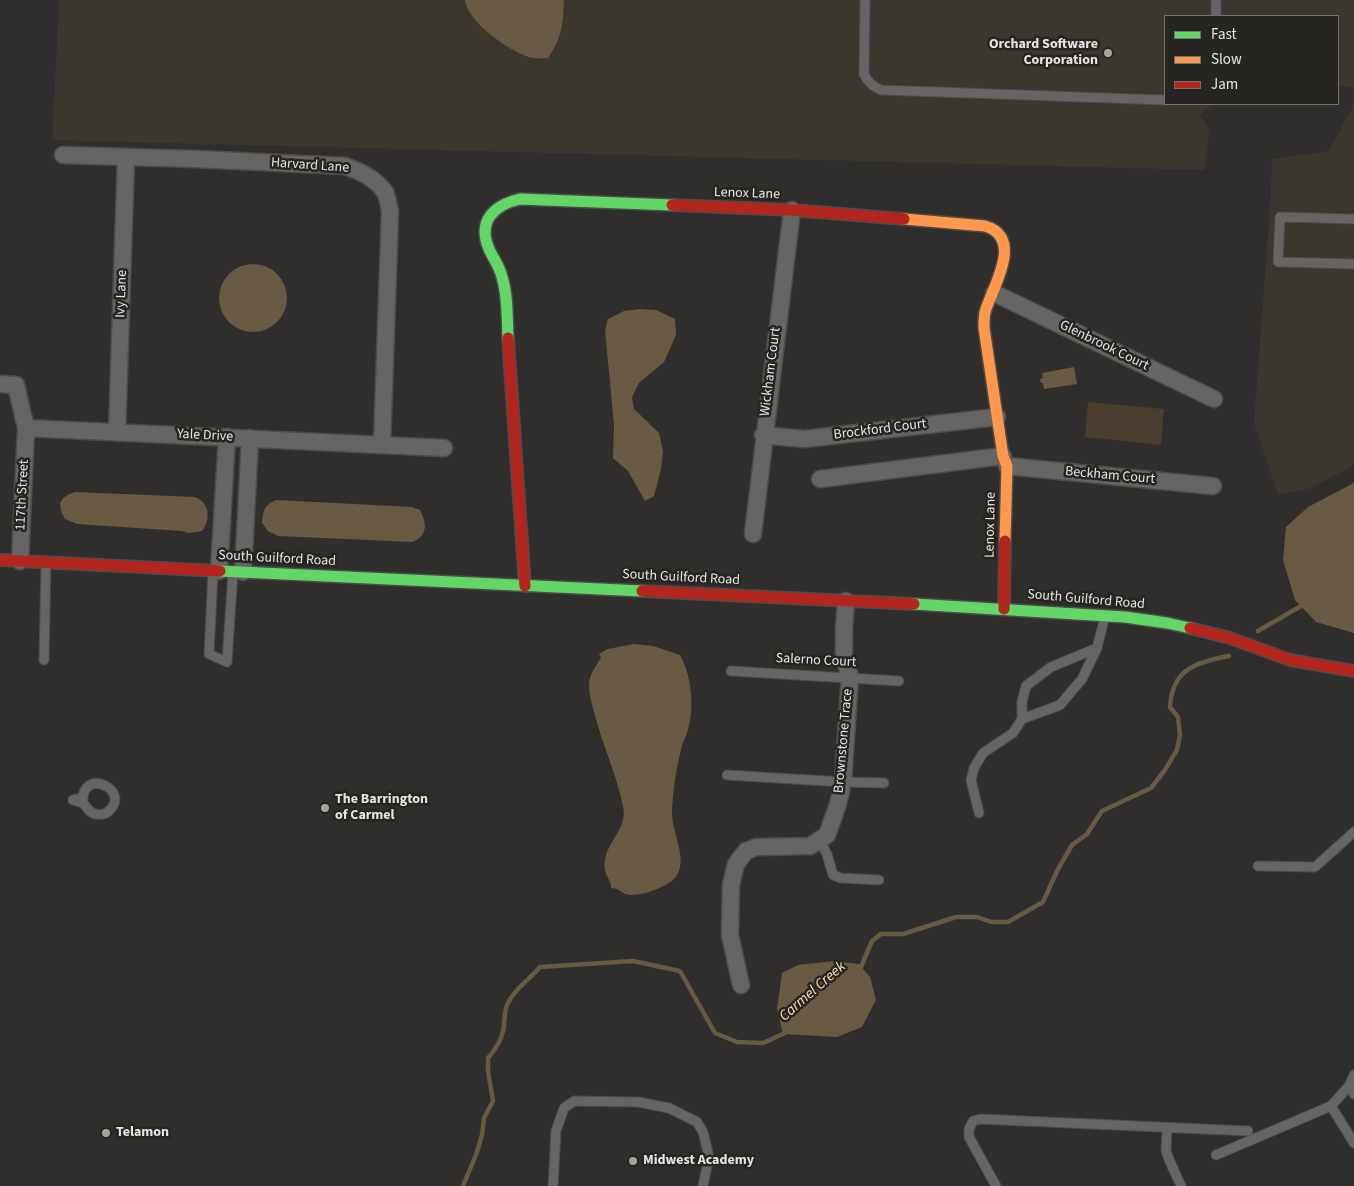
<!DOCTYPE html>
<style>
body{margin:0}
#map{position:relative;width:1354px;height:1186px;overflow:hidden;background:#302e2c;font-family:"Source Sans 3",sans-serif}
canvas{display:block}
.legend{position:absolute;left:1164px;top:15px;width:175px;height:90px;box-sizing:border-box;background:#272521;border:1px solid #73716e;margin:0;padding:6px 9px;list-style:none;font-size:15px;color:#e5e4e1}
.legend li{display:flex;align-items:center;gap:10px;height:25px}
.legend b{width:25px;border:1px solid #73716e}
</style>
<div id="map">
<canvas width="1354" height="1186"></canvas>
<ul class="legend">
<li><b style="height:6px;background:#63d668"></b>Fast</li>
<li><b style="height:6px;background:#ff974d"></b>Slow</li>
<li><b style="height:6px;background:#b3261e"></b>Jam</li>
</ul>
</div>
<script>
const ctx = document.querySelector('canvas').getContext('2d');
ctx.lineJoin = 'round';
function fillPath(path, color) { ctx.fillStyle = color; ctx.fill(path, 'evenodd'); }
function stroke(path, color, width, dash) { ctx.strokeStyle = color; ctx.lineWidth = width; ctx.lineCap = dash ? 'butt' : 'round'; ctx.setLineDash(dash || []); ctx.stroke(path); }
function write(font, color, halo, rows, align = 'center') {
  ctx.font = font + ' "Source Sans 3",sans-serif'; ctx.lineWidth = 5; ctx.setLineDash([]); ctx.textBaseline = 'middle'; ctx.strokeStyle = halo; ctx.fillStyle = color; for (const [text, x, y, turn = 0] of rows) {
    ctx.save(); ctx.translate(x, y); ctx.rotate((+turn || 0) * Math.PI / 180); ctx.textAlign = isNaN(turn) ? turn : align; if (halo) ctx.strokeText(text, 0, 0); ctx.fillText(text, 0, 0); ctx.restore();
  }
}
const built = new Path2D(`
 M59 0H1354V465L1311 488 1278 495 1254 423 1270 208 1272 159 1329 151 1352 108 1354 88 1338 85V16H1165V104H1213L1200 115 1209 130 1205 170 52 140Z`);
const green = new Path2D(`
 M1088 402 1164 409 1161 445 1085 437Z`);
const water = new Path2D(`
 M465 0H564C563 24 562 38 548 58 543 58 537 59 533 58 512 54 467 22 465 0Z
 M219 298a34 34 0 1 1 68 0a34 34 0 1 1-68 0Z
 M640 309 656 310 675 319 676 335 664 362 639 383 632 397 634 409 659 433 663 451 661 469 654 496 645 501 628 471 613 458 614 425 605 330 608 319 624 311Z
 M1074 367 1077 384 1044 389 1043 383H1041L1040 379 1043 378 1042 373Z
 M1354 483V633L1316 622 1295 600 1283 560 1286 527 1308 507Z
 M75 492 195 497C210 503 211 519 202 531L189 533 182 531 77 524 65 519C57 504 58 498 75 492Z
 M276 500 412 507 420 510C427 524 428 536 412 542L278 536 268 531 262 523C263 511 264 505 276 500Z
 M634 644 653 646 680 655C692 677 695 708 687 733 686 736 684 740 683 743 677 762 672 796 672 815 673 835 689 861 675 878 666 888 637 898 625 894 620 891 617 888 611 888 612 879 602 875 605 860 608 840 628 828 623 807 617 775 602 744 594 712 592 704 589 694 589 686 589 675 595 667 601 658L599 654 608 649Z
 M834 961 859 964 870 977 876 1000 862 1027 837 1037 783 1034 777 1009 782 973 798 965Z`);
const stream = new Path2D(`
 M1258 631 1301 606
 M858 970 861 967 872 941 881 934H903L956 917H977L991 922H1008L1043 902 1058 869 1072 845 1087 834 1102 811 1151 788 1165 770 1177 750 1180 735 1178 717 1170 707C1172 668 1196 663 1229 656
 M463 1186 476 1155 482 1135 484 1118 493 1101 488 1071V1058C494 1050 501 1042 503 1031 505 1023 504 1013 507 1005 514 989 529 980 540 967L633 961 680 971 715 1033 737 1042 763 1043 783 1034 788 1030`);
const lane = new Path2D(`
 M865 0 864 74C868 82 872 86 881 90L1165 100
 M1216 16V0
 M1354 219 1280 217 1278 262 1354 264
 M213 572 209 654 227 662 233 572
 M44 660 46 562
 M731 671 899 681
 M1022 719 1060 705 1082 679 1097 648
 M727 775 843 782 884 783
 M83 798 73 800C76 801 82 802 84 804 88 808 88 812 95 814 100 815 106 814 109 811 132 789 80 766 83 803
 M979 813 971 780 974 768 983 753 1013 733 1022 719V702L1026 686 1051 667 1097 648 1105 616
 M819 840 827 854 833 875 841 878 879 880
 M1258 866 1315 867 1354 832
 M1354 1075 1349 1086 1354 1094
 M1331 1106 1349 1086
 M1167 1128 1166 1150 1168 1157 1181 1186
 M1216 1155 1331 1106 1354 1143
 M553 1186 556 1131 564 1108 574 1101 638 1102 669 1108 697 1122 703 1132 709 1157 703 1186
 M996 1186 969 1137V1129L973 1121 980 1119 1248 1131`);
const street = new Path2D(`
 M63 155 195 159 345 166C360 171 375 178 385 192 388 198 389 206 390 212L382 445
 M994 293 1214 399
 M0 384 16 385 26 428 20 561
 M26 428 444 448
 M117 432 126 157
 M763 435 804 439 997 417
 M1007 466 1213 486
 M820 479 1003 456
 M753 534 792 210
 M219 571 227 437
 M243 572 250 438
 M741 985 730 935 731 885 736 864 746 851 756 847 810 846 827 835 838 804 843 782 850 677 844 657V628L846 601`);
const fast = new Path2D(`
 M508 338C507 319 508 296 502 277 500 267 493 258 489 249 477 221 494 205 520 199L672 205
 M220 571 642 591
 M914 604 1125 617 1167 623 1190 628`);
const slow = new Path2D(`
 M904 219 985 226C1025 238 992 288 985 312 984 317 984 323 984 328L1003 456 1007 466 1005 541`);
const jam = new Path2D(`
 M672 205 792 210 904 219
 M508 338 525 586
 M0 560 220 571
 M642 591 914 604
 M1004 609 1005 541
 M1190 628 1230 638 1290 660 1354 671`);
const markers = [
 [1108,53,5,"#a6a4a2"],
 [325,808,5,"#a6a4a2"],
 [106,1133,5,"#a6a4a2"],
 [633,1161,5,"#a6a4a2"]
];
const poiNames = [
 ["Orchard Software",1098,45,"right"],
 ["Corporation",1098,61,"right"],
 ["The Barrington",335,800],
 ["of Carmel",335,816],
 ["Telamon",116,1133],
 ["Midwest Academy",643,1161]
];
const streetNames = [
 ["Harvard Lane",310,166,4],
 ["Lenox Lane",747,194,2],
 ["Ivy Lane",122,294,-88],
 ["Glenbrook Court",1104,346,26],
 ["Wickham Court",771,372,-83],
 ["Brockford Court",880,430,-7],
 ["Yale Drive",205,436,3],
 ["Beckham Court",1110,476,5],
 ["117th Street",23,495,-87],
 ["Lenox Lane",991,525,-89],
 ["South Guilford Road",277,559,3],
 ["South Guilford Road",681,578,3],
 ["South Guilford Road",1086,600,5],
 ["Salerno Court",816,661,3],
 ["Brownstone Trace",844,741,-85]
];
const waterNames = [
 ["Carmel Creek",813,992,-41]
];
fillPath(built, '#3b362e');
fillPath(green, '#493e2d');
fillPath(water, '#685a43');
stroke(stream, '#685a43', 4.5);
stroke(lane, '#4d4c4a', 11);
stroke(street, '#4d4c4a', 19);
stroke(fast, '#4d4c4a', 14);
stroke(slow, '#4d4c4a', 14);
stroke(jam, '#4d4c4a', 14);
stroke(lane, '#666564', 9);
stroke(street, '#666564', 16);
stroke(fast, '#63d668', 11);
stroke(slow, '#ff974d', 11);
stroke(jam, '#b3261e', 11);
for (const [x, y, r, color] of markers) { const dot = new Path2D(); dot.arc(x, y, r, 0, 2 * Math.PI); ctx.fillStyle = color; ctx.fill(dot); stroke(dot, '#272521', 2); }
write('bold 14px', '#e5e4e1', '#272521', poiNames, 'left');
write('14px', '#e5e4e1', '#272521', streetNames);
write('italic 15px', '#fee0af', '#272521', waterNames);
</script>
